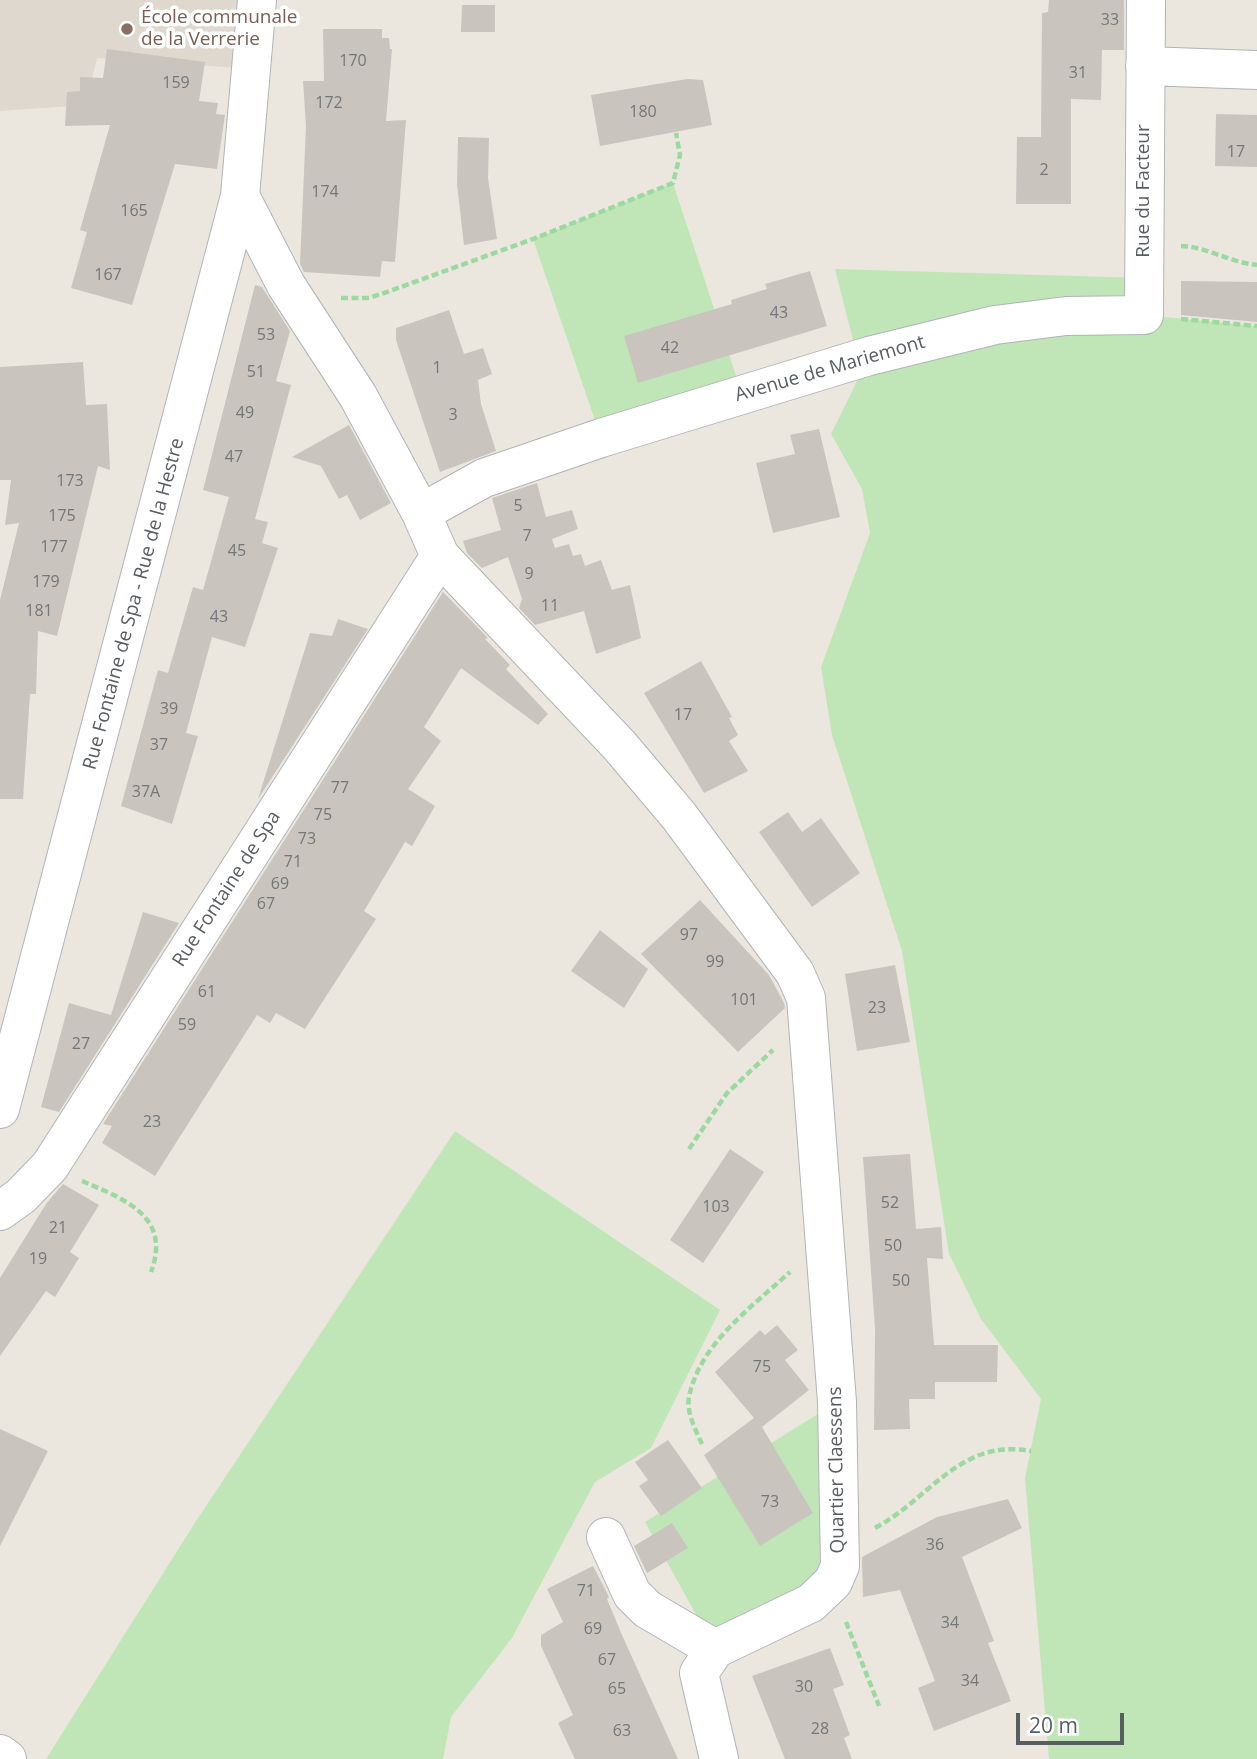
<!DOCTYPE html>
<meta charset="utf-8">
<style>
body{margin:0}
#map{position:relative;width:1257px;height:1759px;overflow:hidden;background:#ece7de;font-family:"Open Sans",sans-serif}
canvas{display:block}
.scale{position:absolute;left:1016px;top:1713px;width:108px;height:32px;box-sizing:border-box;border:4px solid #585d61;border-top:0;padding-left:9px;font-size:21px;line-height:24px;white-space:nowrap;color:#585d61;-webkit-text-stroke:5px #fff;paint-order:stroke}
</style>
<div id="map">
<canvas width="1257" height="1759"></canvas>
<div class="scale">20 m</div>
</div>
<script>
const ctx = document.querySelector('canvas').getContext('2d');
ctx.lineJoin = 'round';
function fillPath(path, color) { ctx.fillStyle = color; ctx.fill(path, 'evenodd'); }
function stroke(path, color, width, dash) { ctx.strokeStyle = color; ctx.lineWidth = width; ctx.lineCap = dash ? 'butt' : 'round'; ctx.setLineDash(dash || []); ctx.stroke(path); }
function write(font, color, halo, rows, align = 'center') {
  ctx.font = font + ' "Open Sans",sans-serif'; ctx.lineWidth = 7; ctx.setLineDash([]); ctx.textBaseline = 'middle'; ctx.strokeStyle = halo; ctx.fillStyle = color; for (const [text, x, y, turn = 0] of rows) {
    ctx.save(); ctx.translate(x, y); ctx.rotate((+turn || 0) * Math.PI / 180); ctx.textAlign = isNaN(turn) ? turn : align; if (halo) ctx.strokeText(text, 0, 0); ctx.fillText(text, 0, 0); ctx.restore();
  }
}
const education = new Path2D(`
 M0 0H257L252 69 97 58 86 105 0 111Z`);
const green = new Path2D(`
 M673 183 742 394 601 438 533 239Z
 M835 269 1144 278V315L1257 326V1759H1049L1025 1478 1041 1399 981 1319 949 1254 902 951 832 735 821 667 870 533 862 489 831 434 869 357 858 360Z
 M455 1131 720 1310 651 1448 595 1482 512 1638 451 1717 443 1759H46L196 1521Z
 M837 1402 840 1566 715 1649 645 1522Z`);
const building = new Path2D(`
 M1049 0H1124V50H1102L1101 100 1071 99V204H1016L1017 137H1041L1042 13 1048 12Z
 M462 5H495V32H461Z
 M323 29H382V38H389L390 49H392L386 121 406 120 395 262 382 261 380 277 304 272 300 264 306 126 303 81H324Z
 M107 49 205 62 199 101 218 103 216 114 225 115 217 169 175 164 132 305 71 288 87 232 80 230 110 125 65 126 67 92 80 91V77L103 78Z
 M687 79 703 80 712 125 600 146 591 95Z
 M1216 114 1257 115V167L1215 166Z
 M458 137 489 138 488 178 497 239 464 245 457 184Z
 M810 271 827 326 638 383 624 336 732 304 731 300 767 289 765 284Z
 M1181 281 1257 282V322L1181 315Z
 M255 285 262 287 290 331 276 381 291 385 255 519 268 522 262 543 278 548 245 647 212 637 186 733 198 736 172 824 121 806 158 670 168 673 193 587 203 590 229 497 203 490Z
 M449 310 464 354 483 348 492 374 478 380 481 404 496 451 440 472 396 340V328Z
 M83 362 86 405 107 404 110 470 98 466 57 636 38 631 36 694H30L23 799H0V600L19 523 5 525 11 480H0V367Z
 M349 425 391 503 360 520 347 495 339 499 321 466 292 457Z
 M819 429 840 517 773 533 756 463 795 454 790 435Z
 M537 483 546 517 572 510 578 529 552 539 555 548 569 544 573 556 581 554 585 566 601 560 612 590 630 585 641 638 596 654 584 611 535 625 519 608 522 599 508 557 482 568 467 553 463 541 501 530 492 498Z
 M443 592 488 638 485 639 510 665 506 669 548 714 538 725 461 668 424 727 441 741 408 789 435 806 412 846 405 842 364 911 376 919 305 1029 276 1013 270 1023 257 1015 155 1176 102 1143 112 1126 103 1124Z
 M338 619 368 629 258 799 310 633 332 636Z
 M701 661 732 717 729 718 738 735 729 741 748 771 704 793 644 693Z
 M788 812 802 832 821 818 860 873 812 907 759 832Z
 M700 900 769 975 784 1003 785 1008 738 1052 641 954Z
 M143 912 179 923 59 1112 41 1107 69 1003 111 1015Z
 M600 930 648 969 624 1008 571 971Z
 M895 965 910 1042 857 1051 845 974Z
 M730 1149 764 1172 703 1263 670 1240Z
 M910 1154 916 1229 941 1227 943 1259 927 1258 934 1345H998L997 1382H935V1399H909L910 1429 874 1430 875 1329 863 1157Z
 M63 1184 99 1205 70 1252 79 1258 55 1297 46 1291 0 1356V1278L46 1204Z
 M777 1325 798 1350 785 1360 809 1390 762 1427 813 1513 760 1546 704 1455 754 1418 715 1372 760 1330 765 1335Z
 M0 1429 48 1451 0 1546Z
 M668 1440 702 1488 661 1516 639 1486 648 1480 635 1462Z
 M1008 1499 1022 1528 962 1557 994 1641 988 1643 1011 1701 934 1731 918 1688 935 1681 900 1590 863 1597 862 1557 937 1517Z
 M672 1523 688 1548 647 1573 634 1546Z
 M593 1566 609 1597 607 1599 622 1635 678 1759H575L558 1723 573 1715 541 1646V1635L563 1622 547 1589Z
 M830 1648 844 1685 833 1689 850 1735 844 1738 852 1759H785L752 1676Z`);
const path = new Path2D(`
 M1181 246C1208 247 1228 262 1257 265
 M341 298H369L387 292 533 239 673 183 680 155 676 133
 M1181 319 1257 326
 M689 1149 727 1093 773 1050
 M82 1181C124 1199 172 1216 151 1272
 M702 1444C696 1431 686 1412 689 1397 700 1343 752 1307 790 1272
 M875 1528C931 1498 960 1438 1031 1451
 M846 1622 879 1706`);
const minor = new Path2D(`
 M1145 66 1257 70
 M240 196 286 285 358 396 421 513 440 556 619 745 679 816 795 973 806 998 837 1402 840 1566 833 1582 811 1603 715 1649 699 1673 719 1759
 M421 513 484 478 601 438 869 356 995 325 1066 316 1144 315 1146 0
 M0 1109 240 196 257 0
 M0 1211 21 1196 50 1166 440 556
 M606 1537 632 1594 647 1609 715 1649
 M0 1754 7 1759`);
const markers = [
 [127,29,7,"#8d6e63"]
];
const numberNames = [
 ["33",1110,20],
 ["170",353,61],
 ["31",1078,73],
 ["159",176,83],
 ["172",329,103],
 ["180",643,112],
 ["17",1236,152],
 ["2",1044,170],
 ["174",325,192],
 ["165",134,211],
 ["167",108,275],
 ["43",779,313],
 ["53",266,335],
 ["42",670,348],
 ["1",437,368],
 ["51",256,372],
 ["49",245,413],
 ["3",453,415],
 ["47",234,457],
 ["173",70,481],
 ["5",518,506],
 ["175",62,516],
 ["7",527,536],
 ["177",54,547],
 ["45",237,551],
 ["9",529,574],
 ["179",46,582],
 ["11",550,606],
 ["181",39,611],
 ["43",219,617],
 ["39",169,709],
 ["17",683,715],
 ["37",159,745],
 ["77",340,788],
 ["37A",146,792],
 ["75",323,815],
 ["73",307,839],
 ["71",293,862],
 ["69",280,884],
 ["67",266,904],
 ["97",689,935],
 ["99",715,962],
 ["61",207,992],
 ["101",744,1000],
 ["23",877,1008],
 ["59",187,1025],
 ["27",81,1044],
 ["23",152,1122],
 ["52",890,1203],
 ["103",716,1207],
 ["21",58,1228],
 ["50",893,1246],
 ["19",38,1259],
 ["50",901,1281],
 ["75",762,1367],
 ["73",770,1502],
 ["36",935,1545],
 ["71",586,1591],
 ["34",950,1623],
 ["69",593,1629],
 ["67",607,1660],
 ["34",970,1681],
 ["30",804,1687],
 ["65",617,1689],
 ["28",820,1729],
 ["63",622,1731]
];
const educationNames = [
 ["École communale",141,18],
 ["de la Verrerie",141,40]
];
const streetNames = [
 ["Rue du Facteur",1144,191,-90],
 ["Avenue de Mariemont",830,369,-16],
 ["Rue Fontaine de Spa - Rue de la Hestre",134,604,-75],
 ["Rue Fontaine de Spa",227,889,-57],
 ["Quartier Claessens",837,1470,-91]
];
fillPath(education, '#ded8cf');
fillPath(green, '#c0e6b8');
fillPath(building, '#c9c4be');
stroke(minor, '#b0b4b8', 40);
stroke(path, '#9bd9a0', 4.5, [7, 3.5]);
stroke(minor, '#fff', 38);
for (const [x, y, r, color] of markers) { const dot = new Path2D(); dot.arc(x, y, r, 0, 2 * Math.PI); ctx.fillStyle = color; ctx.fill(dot); stroke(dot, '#fff', 2.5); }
write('16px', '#747778', null, numberNames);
write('19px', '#785e54', '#fff', educationNames, 'left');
write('19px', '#585d61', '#fff', streetNames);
</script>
